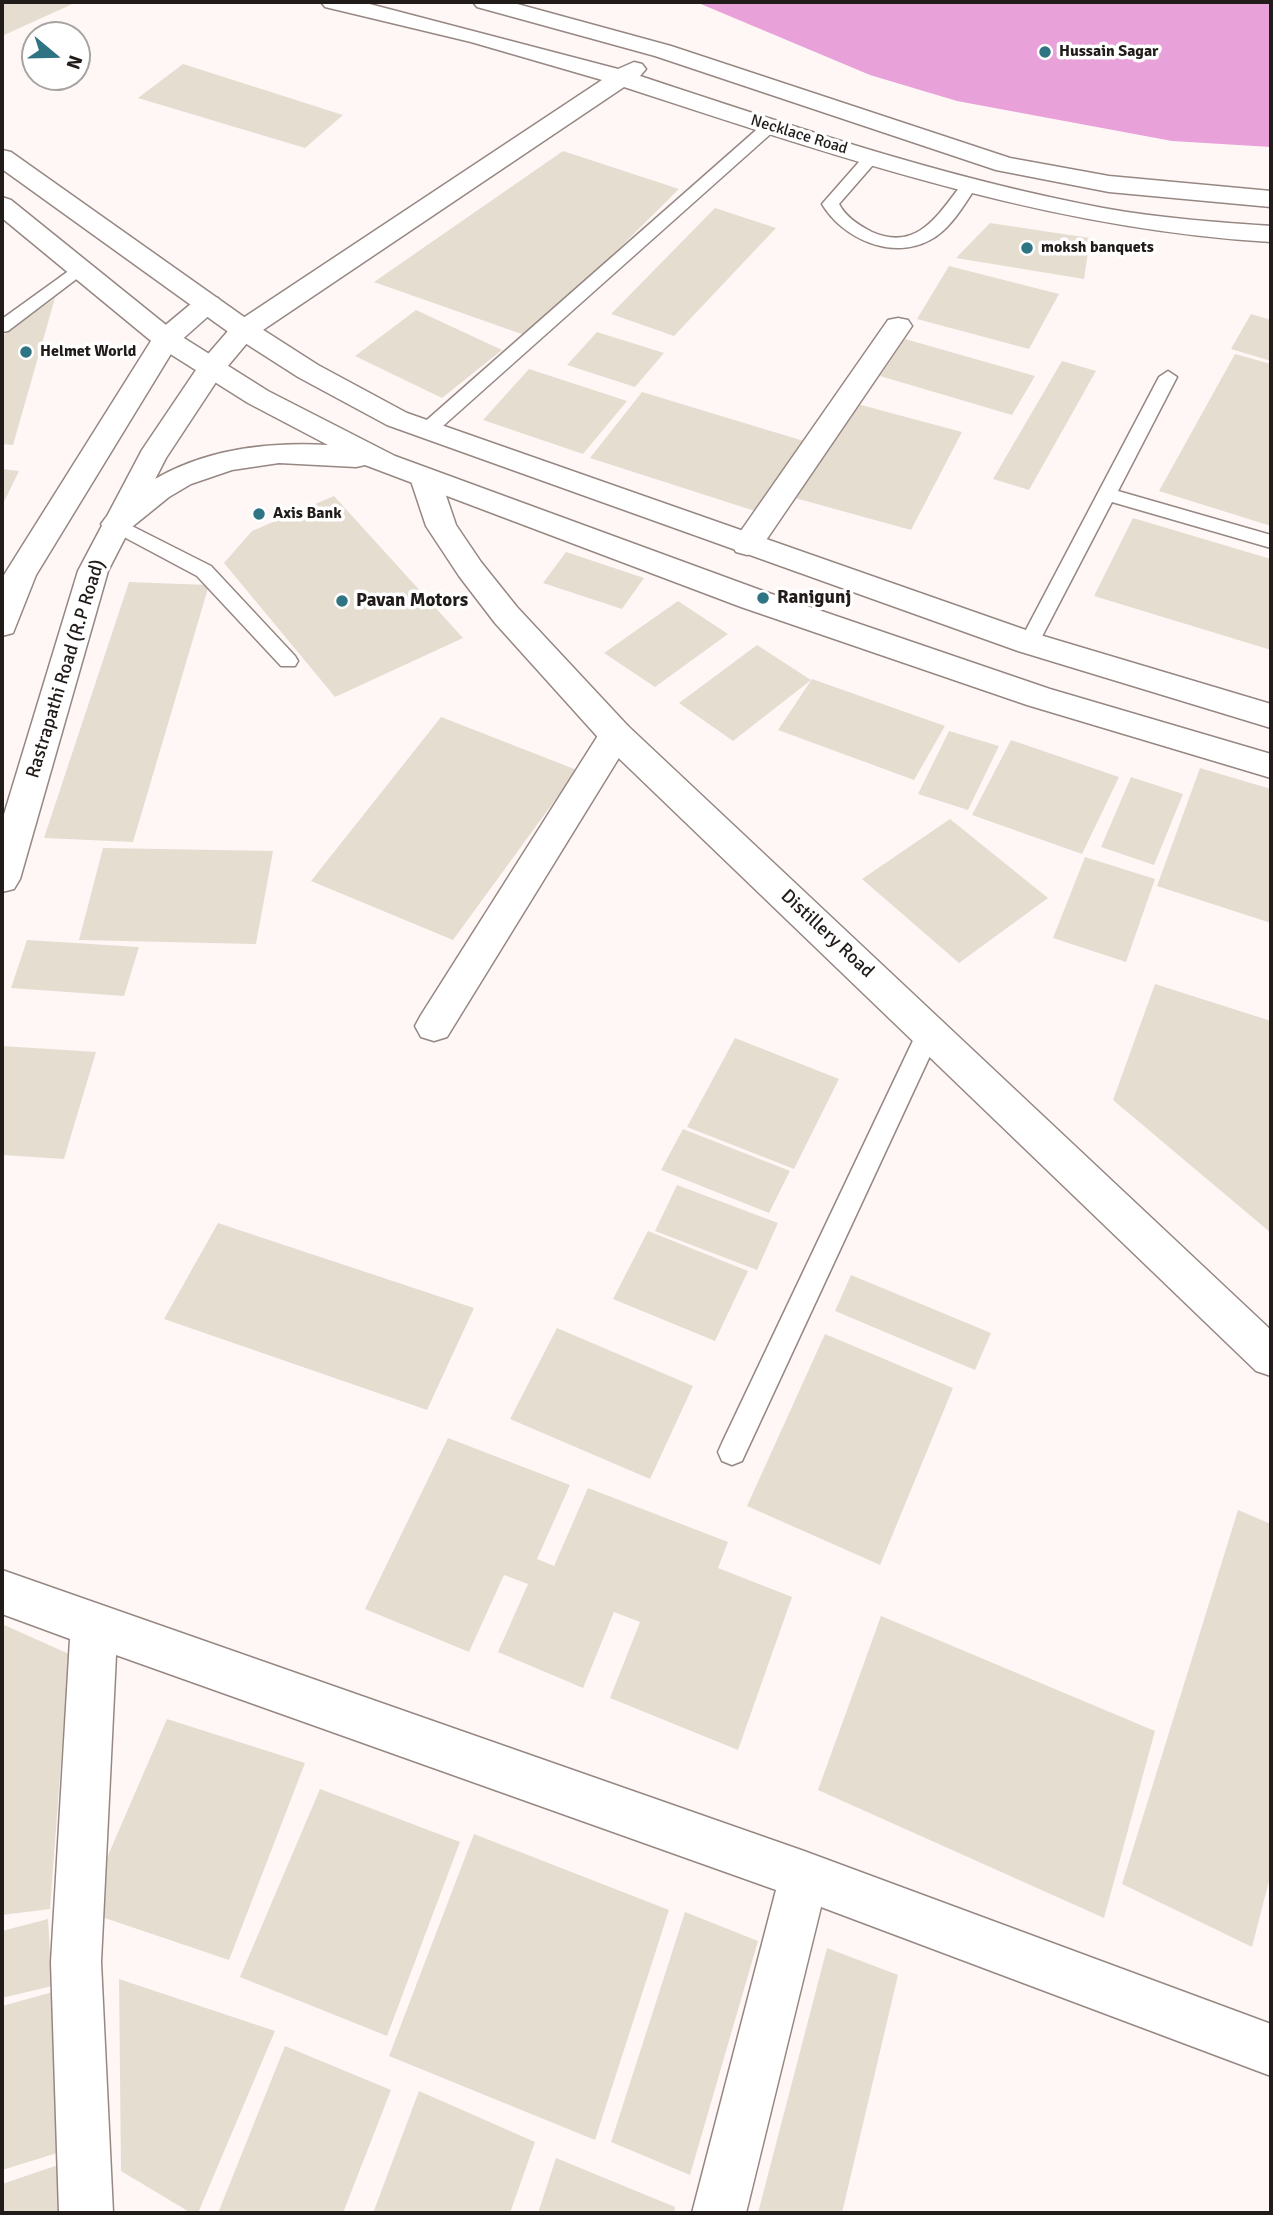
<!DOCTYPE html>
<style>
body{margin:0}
#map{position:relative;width:1273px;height:2215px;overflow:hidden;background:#fef7f5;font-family:Signika,sans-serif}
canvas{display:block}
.frame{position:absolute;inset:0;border:4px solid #211c19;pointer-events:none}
.north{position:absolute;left:21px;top:21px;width:70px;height:70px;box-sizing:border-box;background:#fff;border:2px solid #a6a4a3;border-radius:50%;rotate:109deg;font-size:19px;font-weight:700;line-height:28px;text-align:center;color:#211c19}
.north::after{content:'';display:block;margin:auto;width:24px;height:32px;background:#2f7483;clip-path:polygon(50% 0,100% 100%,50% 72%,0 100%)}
</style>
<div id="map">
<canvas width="1273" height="2215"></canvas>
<div class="frame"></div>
<div class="north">N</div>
</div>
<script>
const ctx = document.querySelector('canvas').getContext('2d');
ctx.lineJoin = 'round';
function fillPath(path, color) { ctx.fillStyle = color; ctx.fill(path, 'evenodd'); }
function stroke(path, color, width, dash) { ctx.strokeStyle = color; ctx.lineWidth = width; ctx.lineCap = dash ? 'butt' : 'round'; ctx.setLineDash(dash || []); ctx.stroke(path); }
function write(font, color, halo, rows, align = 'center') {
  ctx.font = font + ' Signika,sans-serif'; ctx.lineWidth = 7; ctx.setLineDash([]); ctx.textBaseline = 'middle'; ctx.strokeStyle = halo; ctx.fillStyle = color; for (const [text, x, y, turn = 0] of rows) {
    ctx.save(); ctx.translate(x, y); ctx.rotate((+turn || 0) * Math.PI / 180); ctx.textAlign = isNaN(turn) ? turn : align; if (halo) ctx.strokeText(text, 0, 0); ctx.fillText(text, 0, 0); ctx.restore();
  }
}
const water = new Path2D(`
 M696 2H1271V147L1172 141 957 101 870 75Z`);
const building = new Path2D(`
 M2 2H77L2 36Z
 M183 64 343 115 305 148 138 98Z
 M563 151 679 189 530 337 374 282Z
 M715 208 776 228 674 336 611 314Z
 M990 223 1090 238 1084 279 956 258Z
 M949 266 1059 294 1029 349 917 319Z
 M55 298 13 445 2 444V336Z
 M416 310 502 350 442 398 355 356Z
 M1251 314 1271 320V361L1231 349Z
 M597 332 664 353 635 387 567 365Z
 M905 339 1035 376 1012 415 880 376Z
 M1235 354 1271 364V526L1159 491Z
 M1062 361 1096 371 1029 490 993 479Z
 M529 369 627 401 583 454 483 420Z
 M642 392 807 442 758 512 590 458Z
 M850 402 962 432 911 530 795 498Z
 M2 469 19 471 2 506Z
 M334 496 463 638 335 697 224 563 252 531Z
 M1133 518 1271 559V650L1094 596Z
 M566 552 644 578 622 609 543 583Z
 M129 582 209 585 133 842 44 838Z
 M678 601 728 634 655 687 604 653Z
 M757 645 811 680 733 741 679 703Z
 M812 679 945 726 914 780 778 730Z
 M441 717 577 770 453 940 311 881Z
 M949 731 999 746 968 810 918 794Z
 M1011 740 1119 777 1082 854 972 815Z
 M1200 768 1271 789V923L1157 886Z
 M1131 777 1183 794 1154 865 1101 847Z
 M950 819 1048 898 959 963 862 879Z
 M103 848 273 851 256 944 79 940Z
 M1085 857 1155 879 1126 962 1053 938Z
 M27 940 139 947 124 996 11 988Z
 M1155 984 1271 1021V1233L1113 1100Z
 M735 1038 839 1079 794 1169 687 1127Z
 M2 1046 96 1052 64 1159 2 1155Z
 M683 1129 790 1171 769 1213 661 1170Z
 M677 1185 778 1223 757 1270 655 1231Z
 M218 1223 474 1308 427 1410 164 1319Z
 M648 1231 748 1271 715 1341 613 1299Z
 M851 1275 991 1333 975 1370 835 1311Z
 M557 1328 693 1386 650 1479 510 1419Z
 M825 1334 953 1388 880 1565 747 1506Z
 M448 1438 570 1485 537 1559 554 1566 588 1488 728 1542 718 1568 792 1597 738 1750 610 1698 640 1622 614 1612 583 1688 498 1652 528 1584 504 1575 469 1652 365 1609Z
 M1238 1510 1271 1524V1873L1252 1947 1122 1884Z
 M881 1616 1155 1731 1104 1918 818 1790Z
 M2 1624 69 1654 50 1909 2 1915Z
 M167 1719 305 1763 229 1960 84 1911Z
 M320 1789 460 1842 387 2036 240 1977Z
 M474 1834 669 1910 595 2140 389 2056Z
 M685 1912 758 1941 690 2175 611 2142Z
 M48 1919 52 1986 2 1998V1931Z
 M827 1948 898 1975 842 2213H758Z
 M119 1979 275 2031 198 2213H191L121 2171Z
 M53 1992 64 2151 2 2170V2006Z
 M285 2046 391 2090 343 2213H218Z
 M419 2091 535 2142 510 2213H373Z
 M556 2158 675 2207 674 2213H538Z
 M67 2162 72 2213H2V2184Z`);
const lane = new Path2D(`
 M769 122 777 127 775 130 434 434H420L418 430 420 426 763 124Z
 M871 153 879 158 839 204C846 217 858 225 872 232 917 252 938 215 962 184H974L976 187C964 205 950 230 930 240 892 261 842 238 822 204L865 155Z
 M81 262 87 263 90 267 87 271 8 331 2 332V319Z
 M1168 371 1177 377 1118 491 1271 535V548L1112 502 1036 648H1022L1019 643 1159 377Z
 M116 518 211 566 295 656 298 661 295 666H281L197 576 109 529 106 524Z
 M930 1020 938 1023 942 1030 742 1461 732 1465 722 1461 718 1452 722 1443 918 1030 922 1023Z`);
const street = new Path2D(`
 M898 318 908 320 912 326 758 552 747 555 736 552 732 545 736 538 888 320Z
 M616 723 628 726 633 735 447 1037 434 1041 421 1037 415 1026 421 1015 604 726Z
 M2 1570 804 1851 1271 2024V2076L821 1907 746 2213H692L776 1890 116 1655 101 1962 113 2213H59L51 1962 70 1639 2 1614Z`);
const secondary = new Path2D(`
 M321 2H362L618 69 634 62 642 64 646 69 640 76C792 126 944 178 1103 208 1158 218 1215 222 1271 226V242C1047 229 836 156 624 87L254 336H234L230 330 234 324 602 80 471 42 325 7Z
 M473 2H510L671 46 1010 158 1109 176 1271 191V207L1109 192 996 170 655 56 477 7Z
 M425 468 435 471 440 478 456 525 481 562 517 607 628 726 1271 1330V1376L1256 1371 604 744 495 623 459 576 426 526 410 478 415 471Z`);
const primary = new Path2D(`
 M208 296 218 298 222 304 177 344 36 575 13 633 2 636 4 575 156 333 198 298Z
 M244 322 254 324 258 330 222 373 166 458 108 571 20 879 14 889 2 892V821L78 571 142 450 202 361 234 324Z`);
const highway = new Path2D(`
 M2 150 11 152 254 324 318 365 407 413 1040 635 1271 704V728L1018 651 387 425 298 377 234 336 2 169Z
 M2 197 11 200 176 333 268 391 395 456 763 591 1050 689 1271 754V778L1027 705 741 607 365 465 356 467 279 463 232 470 191 484 169 497 127 531 116 534 105 531 101 524C107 515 115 508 124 501 180 453 256 441 328 445L248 403 156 345 2 218Z`);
const markers = [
 [1045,52,7,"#2f7483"],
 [1027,248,7,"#2f7483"],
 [26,352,7,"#2f7483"],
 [259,514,7,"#2f7483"],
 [763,598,7,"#2f7483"],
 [342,601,7,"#2f7483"]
];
const farPoinames = [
 ["Hussain Sagar",1059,52],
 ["moksh banquets",1041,248],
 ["Helmet World",40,352],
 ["Axis Bank",273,514]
];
const farStreetnames = [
 ["Necklace Road",799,135,17]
];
const poiNames = [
 ["Ranigunj",777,598],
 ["Pavan Motors",356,601]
];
const streetNames = [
 ["Rastrapathi Road (R.P Road)",66,669,-73],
 ["Distillery Road",827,934,43]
];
fillPath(water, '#e9a2d9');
fillPath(building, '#e6ddd1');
stroke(lane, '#968782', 3);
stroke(street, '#968782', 3);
stroke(secondary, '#968782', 3);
stroke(primary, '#968782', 3);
stroke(highway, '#968782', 3);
fillPath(lane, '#fff');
fillPath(street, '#fff');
fillPath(secondary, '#fff');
fillPath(primary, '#fff');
fillPath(highway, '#fff');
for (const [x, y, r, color] of markers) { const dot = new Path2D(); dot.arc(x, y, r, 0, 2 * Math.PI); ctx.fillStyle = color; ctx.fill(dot); stroke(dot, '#fff', 2.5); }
write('bold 16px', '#211c19', '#fff', farPoinames, 'left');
write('16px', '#211c19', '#fff', farStreetnames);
write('bold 19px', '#211c19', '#fff', poiNames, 'left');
write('19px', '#211c19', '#fff', streetNames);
</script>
